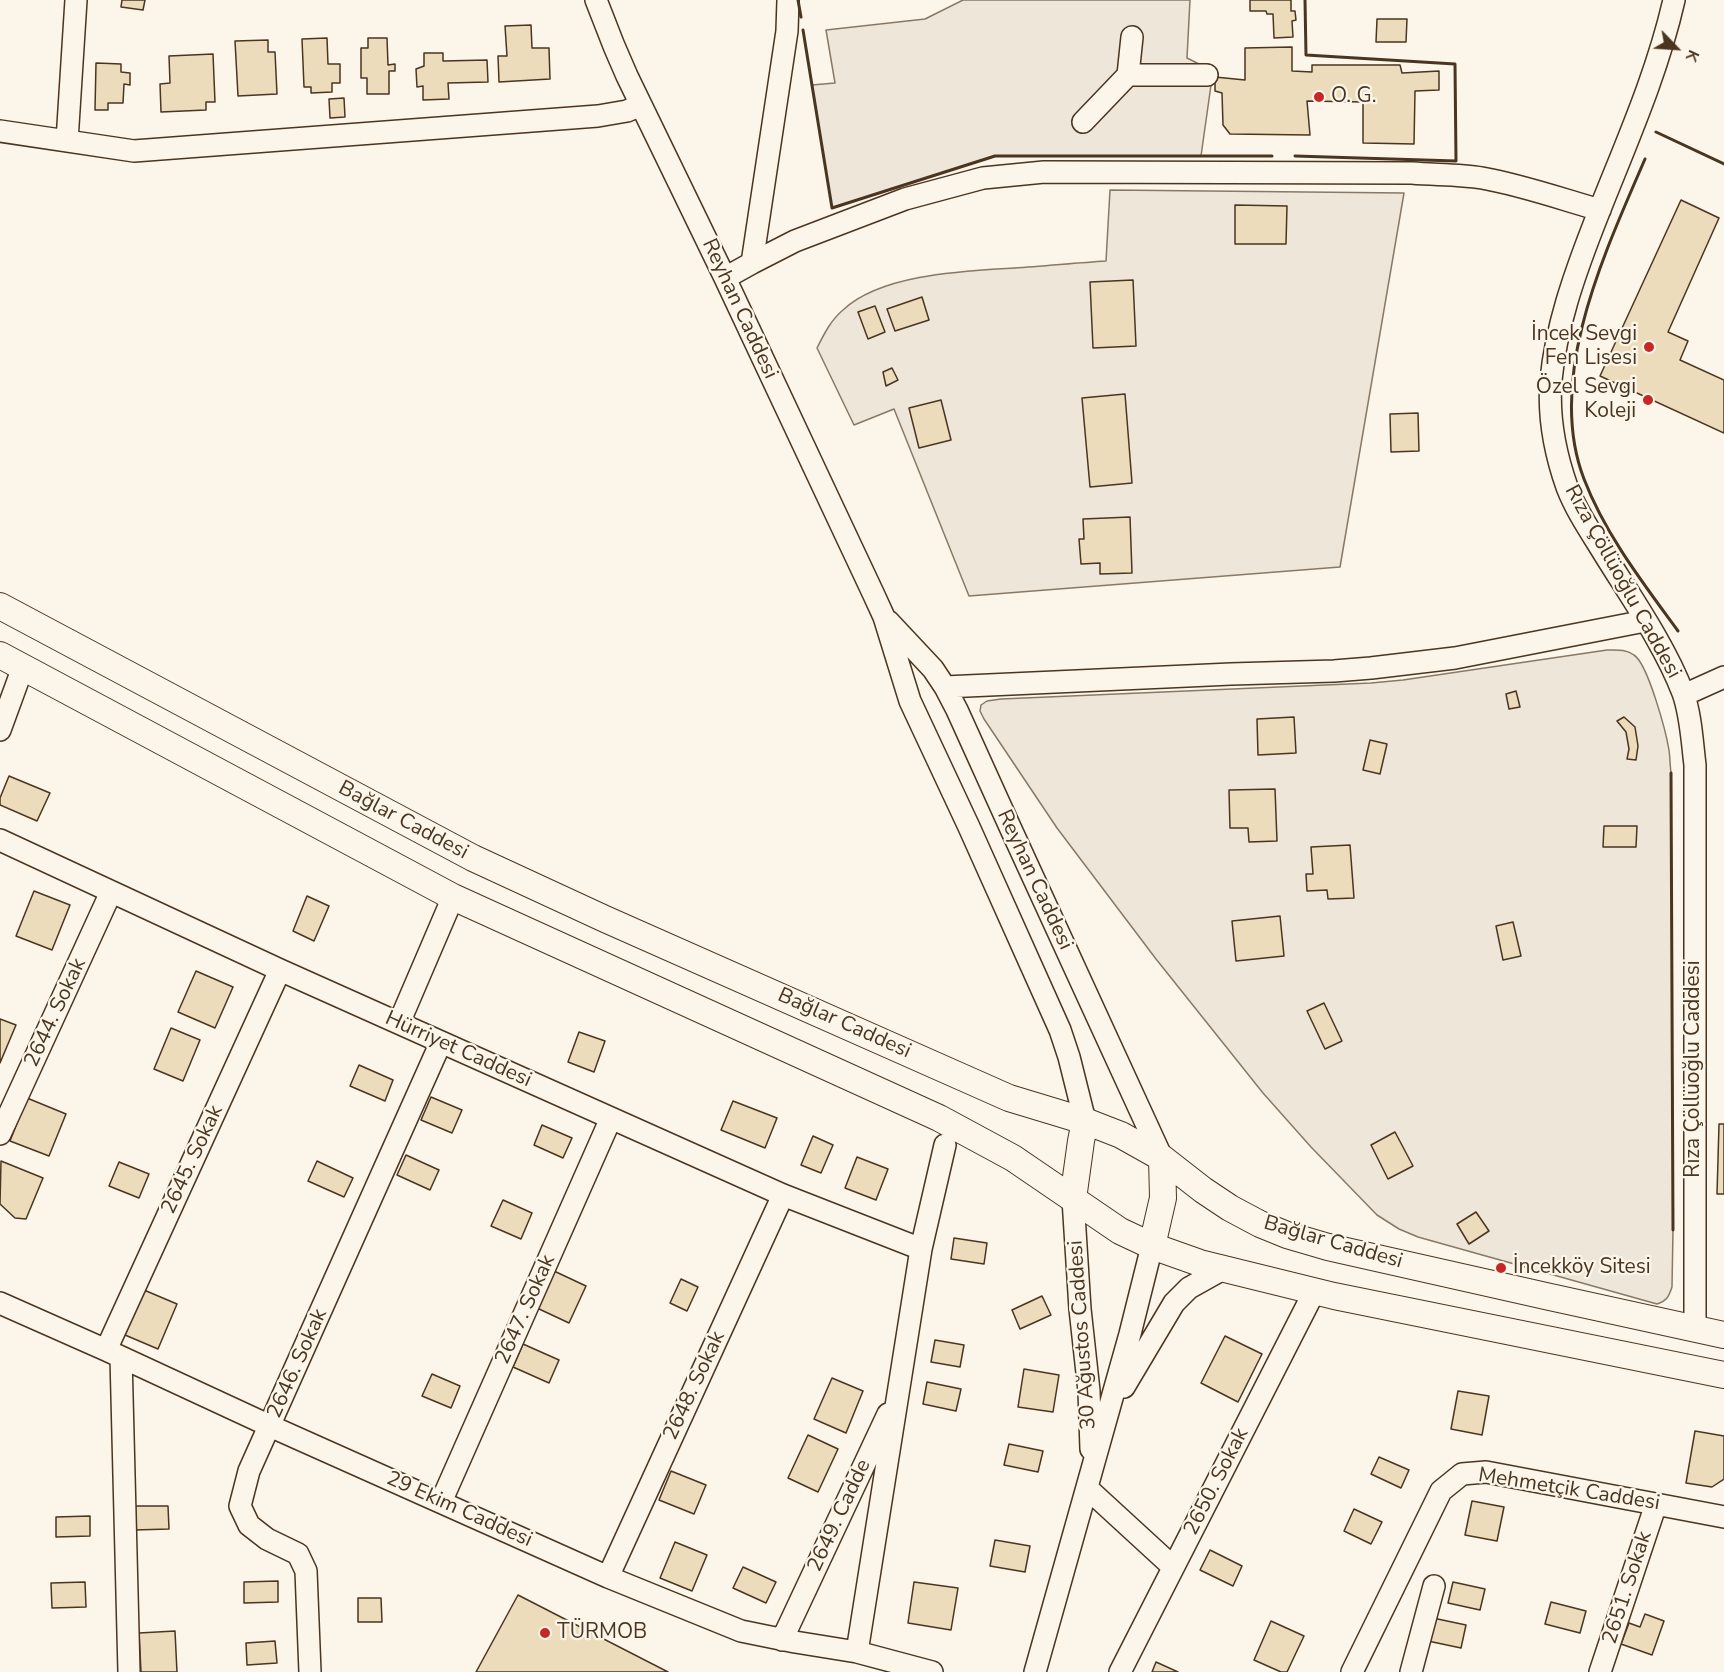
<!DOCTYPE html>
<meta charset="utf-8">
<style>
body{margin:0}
#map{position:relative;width:1724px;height:1672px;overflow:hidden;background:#fbf6e9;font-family:"Nunito Sans",sans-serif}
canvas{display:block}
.north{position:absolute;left:1646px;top:18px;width:60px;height:60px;-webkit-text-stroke:4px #fbf6e9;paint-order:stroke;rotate:115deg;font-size:16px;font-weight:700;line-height:24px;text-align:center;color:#4a3520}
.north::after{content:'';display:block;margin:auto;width:21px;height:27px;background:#4a3520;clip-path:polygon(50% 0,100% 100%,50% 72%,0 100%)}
</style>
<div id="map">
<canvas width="1724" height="1672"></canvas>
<div class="north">K</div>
</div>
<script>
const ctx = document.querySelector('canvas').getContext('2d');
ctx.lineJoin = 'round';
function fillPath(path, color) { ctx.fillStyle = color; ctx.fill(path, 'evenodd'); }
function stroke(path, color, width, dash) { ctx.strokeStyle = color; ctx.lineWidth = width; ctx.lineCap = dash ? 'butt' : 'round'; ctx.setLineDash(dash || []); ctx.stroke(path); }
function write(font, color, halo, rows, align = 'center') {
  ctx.font = font + ' "Nunito Sans",sans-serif'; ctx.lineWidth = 4.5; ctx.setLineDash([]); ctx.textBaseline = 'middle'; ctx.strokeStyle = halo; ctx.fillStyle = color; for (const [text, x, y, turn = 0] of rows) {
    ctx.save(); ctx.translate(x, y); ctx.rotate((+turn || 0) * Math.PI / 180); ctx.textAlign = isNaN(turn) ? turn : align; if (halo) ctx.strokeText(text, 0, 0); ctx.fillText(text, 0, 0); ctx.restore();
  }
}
const green = new Path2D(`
 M963 0H1190L1187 58 1213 71 1201 156H995L832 208 812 85 835 83 826 30 925 19Z
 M1110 190 1404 193 1340 567 969 596 894 409 854 425 817 348C824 334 831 320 843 310 881 274 964 271 1014 268 1045 266 1075 263 1106 261Z
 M1607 650C1617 650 1626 649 1634 655 1648 664 1666 732 1669 750 1670 757 1670 765 1671 773L1673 1230 1672 1287C1669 1296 1667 1301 1657 1304L1418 1237 1399 1229 1377 1215 1311 1147 1263 1093 1156 959 1057 828 984 719 980 711 981 705 987 701 1001 699 1371 683 1403 680Z`);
const building = new Path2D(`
 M122 0H145L143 10 121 7Z
 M1250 0H1291V11H1295L1296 20 1292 21 1293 37 1274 38 1273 14H1267L1266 11H1250Z
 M1377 19H1407L1406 42H1376Z
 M531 25 532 48H549L550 79 499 82 498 56H507L505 26Z
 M327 38 328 64H340V83H332V92L311 93V87H304L302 39Z
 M368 38H387L388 65 395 64V71H389V94H367V78H361V48H368Z
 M268 40V52H275L277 94 238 96 235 41Z
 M1292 47V71L1312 72V65H1400L1402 73 1439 71V90L1415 91 1414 144 1363 143V102L1307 101 1310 135 1230 134 1223 125 1222 93 1215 91V77L1245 80V48Z
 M424 53H443V61L487 60 488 82 448 83 449 99 423 100V86L417 87 416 69 424 66Z
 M213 54 215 102H206V110L161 112 160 84 170 83 169 56Z
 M96 63 121 64V72L130 73V85L124 84 123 103H108V110H95Z
 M344 98 345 117 330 118 329 99Z
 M1681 200 1719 218 1668 332 1688 341 1680 360 1724 380V433L1600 376Z
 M1235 205 1287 206 1286 244H1235Z
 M1133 280 1136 346 1093 348 1090 282Z
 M922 297 929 320 895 331 887 309Z
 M875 306 885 332 868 339 858 312Z
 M892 368 898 380 886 386 883 372Z
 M1125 394 1132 483 1090 487 1082 398Z
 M941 400 951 440 919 448 909 408Z
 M1418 413 1419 451 1391 452 1390 414Z
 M1130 517 1132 573 1100 574V563L1081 564 1079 539H1084L1083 519Z
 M1516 691 1520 707 1509 709 1506 694Z
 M1294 717 1296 753 1258 755 1257 719Z
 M1624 717 1635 727 1638 746 1636 760 1627 759 1629 749 1626 732 1617 721Z
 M1370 740 1387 744 1380 774 1363 770Z
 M9 776 50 793 37 821 0 805V798Z
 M1275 789 1277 841 1249 842 1248 828H1230L1229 790Z
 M1604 826H1637L1636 847H1603Z
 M1350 845 1354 898 1328 899 1327 890 1307 891 1306 874H1313L1311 847Z
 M34 891 70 905 52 950 16 936Z
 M307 896 329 906 314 941 293 931Z
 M1280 916 1284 956 1236 961 1232 921Z
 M1513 922 1521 956 1503 960 1496 926Z
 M196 971 233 987 215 1028 178 1012Z
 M1324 1003 1342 1041 1325 1049 1307 1011Z
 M0 1019 16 1025 0 1063Z
 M171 1028 200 1040 183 1081 154 1069Z
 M579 1032 605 1041 594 1072 568 1062Z
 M359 1065 393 1080 385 1101 350 1086Z
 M431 1097 462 1110 452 1133 421 1120Z
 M27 1098 66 1114 49 1156 10 1141Z
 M733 1101 777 1118 765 1148 721 1130Z
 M1719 1124H1724V1194H1717Z
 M542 1125 572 1138 563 1158 534 1145Z
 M1395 1132 1413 1166 1388 1179 1371 1145Z
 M813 1136 833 1145 821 1173 801 1165Z
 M406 1155 439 1170 430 1190 397 1175Z
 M857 1157 888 1169 876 1200 845 1188Z
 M1 1161 43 1178 26 1219 15 1218 0 1204Z
 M317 1161 353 1178 344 1197 308 1181Z
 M119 1162 149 1174 139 1198 109 1186Z
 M503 1200 532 1213 521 1239 491 1226Z
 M1476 1212 1489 1231 1469 1244 1457 1224Z
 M954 1238 987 1243 984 1264 951 1259Z
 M554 1271 586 1286 569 1323 537 1308Z
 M681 1279 698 1287 687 1311 670 1303Z
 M144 1290 177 1304 158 1349 125 1335Z
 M1042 1296 1051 1315 1020 1329 1012 1310Z
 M1225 1336 1262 1354 1238 1402 1201 1383Z
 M935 1340 964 1345 960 1367 931 1362Z
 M523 1344 559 1360 549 1383 513 1367Z
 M1024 1369 1059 1375 1053 1412 1018 1407Z
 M432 1374 460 1386 451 1408 422 1396Z
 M832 1378 863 1391 846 1433 814 1419Z
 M927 1382 961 1389 956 1411 923 1404Z
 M1458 1391 1489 1396 1482 1435 1451 1429Z
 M1695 1431 1724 1436V1479L1712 1487 1686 1483Z
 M808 1435 838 1449 818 1492 788 1478Z
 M1009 1444 1043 1451 1038 1472 1004 1465Z
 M1379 1457 1409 1470 1401 1488 1371 1474Z
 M671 1471 706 1485 694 1514 659 1500Z
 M1472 1501 1504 1507 1497 1541 1465 1535Z
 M134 1506H168L169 1529 134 1530Z
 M1354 1509 1382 1522 1371 1544 1344 1531Z
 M90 1516V1536L56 1537V1517Z
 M995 1540 1030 1546 1025 1572 990 1566Z
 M675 1542 707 1555 692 1591 660 1578Z
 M1210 1550 1242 1566 1233 1586 1200 1570Z
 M743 1567 776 1582 766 1603 733 1588Z
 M278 1581V1602L244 1603V1582Z
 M85 1582 86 1607 52 1608 51 1583Z
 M914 1582 958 1588 951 1630 908 1623Z
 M1453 1582 1485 1589 1480 1610 1448 1603Z
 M518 1595 668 1672H476Z
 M358 1598H381L382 1622H358Z
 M1551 1602 1586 1611 1580 1633 1545 1624Z
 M1645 1614 1664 1621 1652 1655 1621 1644 1629 1623 1640 1627Z
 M1433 1618 1466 1625 1461 1648 1428 1641Z
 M1271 1621 1304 1636 1287 1672H1281L1254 1660Z
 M175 1631 177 1672H141L139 1633Z
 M275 1641 277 1663 247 1665 246 1643Z
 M1156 1662 1178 1672H1152Z`);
const minor = new Path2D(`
 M596 0 614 46 627 76 725 278 873 593 884 617 910 701 969 827 1060 1030 1069 1057 1085 1121
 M1674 0C1656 79 1622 152 1593 227 1574 276 1556 327 1551 380 1548 416 1555 453 1567 487 1575 508 1588 528 1600 547 1628 593 1664 643 1683 693 1691 715 1692 741 1695 765V1329
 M1128 75 1132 37
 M1083 122 1128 75H1207
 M0 131 134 151 598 116 627 111 641 105
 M67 141 76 0
 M752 263 787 31 788 0
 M725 278 752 263 795 241 905 199 983 178 1044 172 1412 173C1435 175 1459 174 1482 178 1522 185 1561 199 1600 210
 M888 621 933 669 945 687 957 710 1010 827 1162 1158
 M945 687 1231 674 1334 671 1371 668 1455 658 1645 621
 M1684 695 1724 677
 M0 730 23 667
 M0 840 280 970 783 1195 921 1249
 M399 1023 453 897
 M0 1134 111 892
 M1073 1199 1080 1309 1089 1391 1091 1449
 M0 1303 106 1350 270 1426 608 1577 741 1631 795 1642 857 1652 932 1672
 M106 1350 280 970
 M121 1357 129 1672
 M1124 1387 1174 1303 1189 1288 1223 1269
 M1087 1488 1173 1567
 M441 1502 611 1118
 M608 1577 783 1195
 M782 1640 888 1414
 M857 1652 921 1249 945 1145
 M310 1672 306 1571 298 1554 267 1539 249 1525 240 1506 249 1471 441 1042
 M1035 1672 1130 1334 1152 1246
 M1120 1672 1314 1292
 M1352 1672 1441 1491 1462 1474 1486 1472 1724 1517
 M1411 1672 1434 1586
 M1600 1672 1656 1504`);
const major = new Path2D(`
 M0 606 473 858 605 919 1009 1098 1085 1121 1121 1135 1162 1158 1203 1190 1230 1208 1260 1224 1287 1235 1328 1247 1550 1297 1724 1335
 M0 655 453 897 939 1118 1013 1158 1120 1231 1152 1246 1200 1263 1334 1296 1724 1375
 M1073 1199 1081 1141 1085 1121
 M1152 1246 1163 1198 1162 1158`);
const wall = new Path2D(`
 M798 0 801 17
 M803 30 832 208 995 156H1272
 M1656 132 1724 164
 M1295 156 1456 161 1455 64 1306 55 1305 0
 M1645 159C1605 252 1545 378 1584 479 1605 534 1643 583 1678 631
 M1671 773 1673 1230`);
const markers = [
 [1319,97,6,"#c62828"],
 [1649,347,6,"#c62828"],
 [1648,400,6,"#c62828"],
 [1501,1268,6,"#c62828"],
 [545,1633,6,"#c62828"]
];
const poiNames = [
 ["O. G.",1331,97],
 ["İncek Sevgi",1637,335,"right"],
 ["Fen Lisesi",1637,359,"right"],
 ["Özel Sevgi",1636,388,"right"],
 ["Koleji",1636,412,"right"],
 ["İncekköy Sitesi",1513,1268],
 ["TÜRMOB",557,1633]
];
const streetNames = [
 ["Reyhan Caddesi",739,309,65],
 ["Rıza Çöllüoğlu Caddesi",1622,582,61],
 ["Bağlar Caddesi",403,821,28],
 ["Reyhan Caddesi",1034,880,65],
 ["2644. Sokak",56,1013,-65],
 ["Bağlar Caddesi",844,1024,24],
 ["Hürriyet Caddesi",458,1050,24],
 ["Rıza Çöllüoğlu Caddesi",1694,1069,-90],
 ["2645. Sokak",193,1160,-65],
 ["Bağlar Caddesi",1333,1243,16],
 ["2647. Sokak",526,1310,-66],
 ["30 Ağustos Caddesi",1083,1335,-94],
 ["2646. Sokak",298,1364,-66],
 ["2648. Sokak",695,1386,-65],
 ["2650. Sokak",1217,1482,-63],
 ["Mehmetçik Caddesi",1569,1490,9],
 ["29 Ekim Caddesi",459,1510,24],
 ["2649. Cadde",840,1516,-65],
 ["2651. Sokak",1628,1588,-72]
];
fillPath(green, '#ede6d9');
stroke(green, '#887966', 1.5);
fillPath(building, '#ecdcbc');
stroke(building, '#4a3520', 1.5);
stroke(minor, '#4a3520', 24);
stroke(major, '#4a3520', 28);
stroke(minor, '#fbf6e9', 21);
stroke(major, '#fbf6e9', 26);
stroke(wall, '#4a3520', 3);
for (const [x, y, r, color] of markers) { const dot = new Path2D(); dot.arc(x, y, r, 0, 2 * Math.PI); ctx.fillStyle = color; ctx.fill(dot); stroke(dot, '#fbf6e9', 2); }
write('21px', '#4a3520', '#fbf6e9', poiNames, 'left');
write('21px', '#4a3520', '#fbf6e9', streetNames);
</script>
